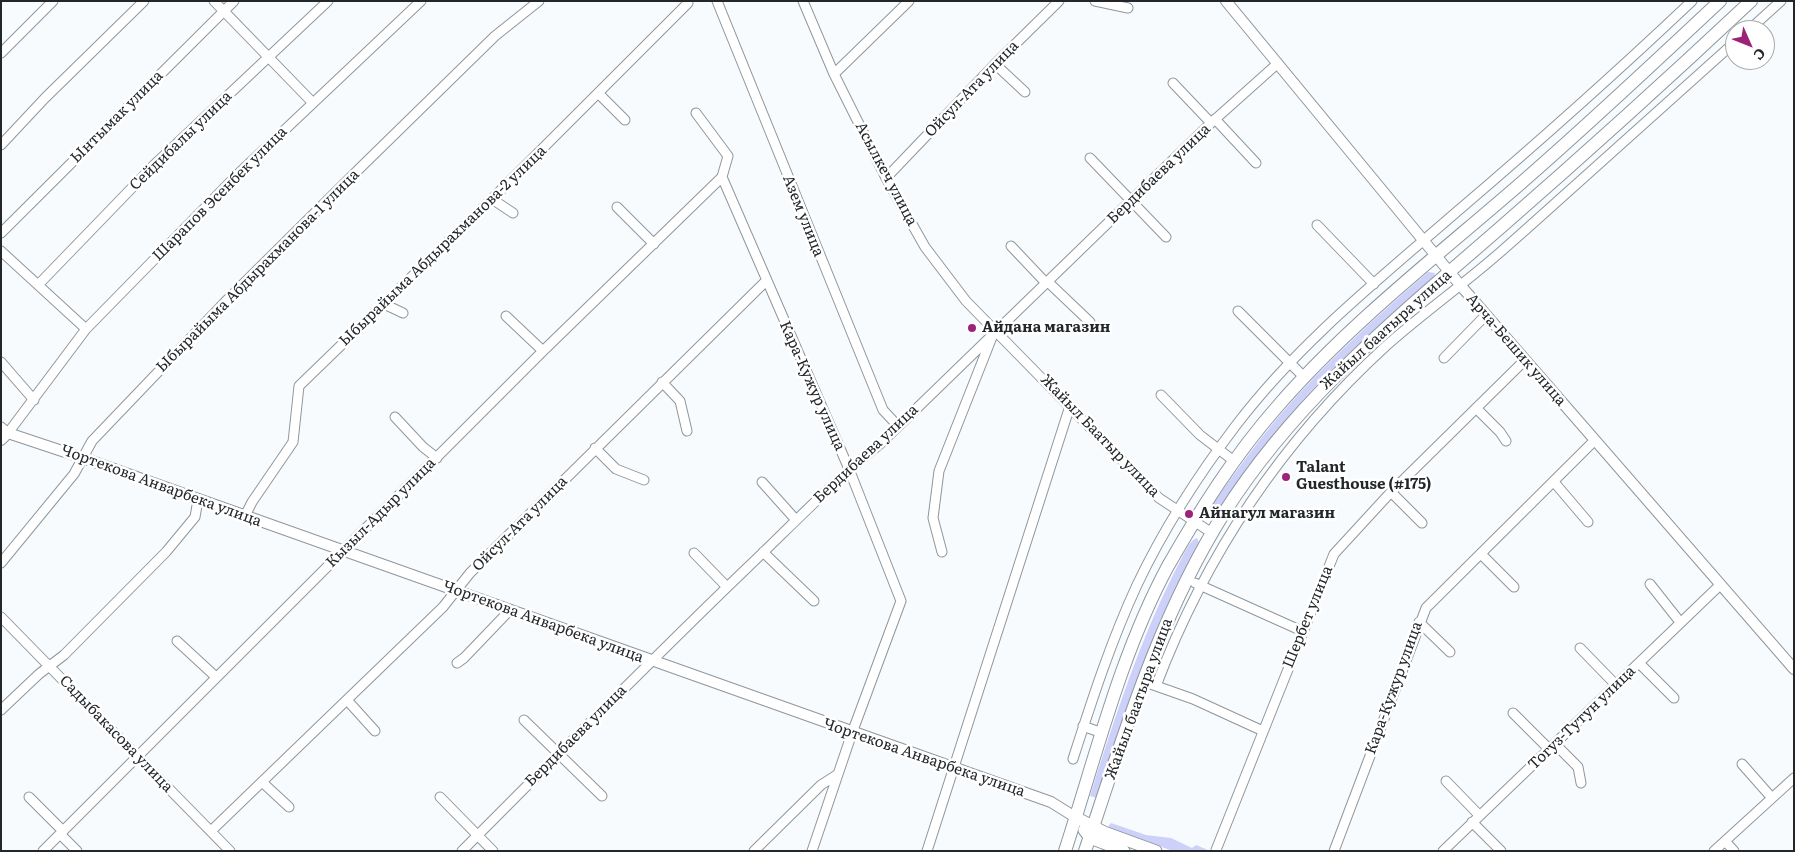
<!DOCTYPE html>
<meta charset="utf-8">
<style>
body{margin:0}
#map{position:relative;width:1795px;height:852px;overflow:hidden;background:#f7fbfe;font-family:Literata,serif}
canvas{display:block}
.frame{position:absolute;inset:0;border:2px solid #23272a;pointer-events:none}
.north{position:absolute;left:1725px;top:20px;width:50px;height:50px;box-sizing:border-box;background:#fff;border:1px solid #a7a9aa;border-radius:50%;rotate:134deg;font-size:14px;font-weight:700;line-height:20px;text-align:center;color:#23272a}
.north::after{content:'';display:block;margin:auto;width:18px;height:22px;background:#9e2278;clip-path:polygon(50% 0,100% 100%,50% 72%,0 100%)}
</style>
<div id="map">
<canvas width="1795" height="852"></canvas>
<div class="frame"></div>
<div class="north">С</div>
</div>
<script>
const ctx = document.querySelector('canvas').getContext('2d');
ctx.lineJoin = 'round';
function fillPath(path, color) { ctx.fillStyle = color; ctx.fill(path, 'evenodd'); }
function stroke(path, color, width, dash) { ctx.strokeStyle = color; ctx.lineWidth = width; ctx.lineCap = dash ? 'butt' : 'round'; ctx.setLineDash(dash || []); ctx.stroke(path); }
function write(font, color, halo, rows, align = 'center') {
  ctx.font = font + ' Literata,serif'; ctx.lineWidth = 5; ctx.setLineDash([]); ctx.textBaseline = 'middle'; ctx.strokeStyle = halo; ctx.fillStyle = color; for (const [text, x, y, turn = 0] of rows) {
    ctx.save(); ctx.translate(x, y); ctx.rotate((+turn || 0) * Math.PI / 180); ctx.textAlign = isNaN(turn) ? turn : align; if (halo) ctx.strokeText(text, 0, 0); ctx.fillText(text, 0, 0); ctx.restore();
  }
}
const green = new Path2D(`
 M1428 272 1435 273 1434 278C1391 314 1349 351 1310 392 1275 430 1244 473 1215 516L1209 520 1207 513C1230 479 1254 446 1280 415 1325 363 1376 317 1428 272Z
 M1197 538 1199 543C1154 625 1124 710 1097 798L1090 796C1115 717 1140 639 1178 565 1183 557 1188 541 1197 538Z
 M1111 823 1146 835 1171 838 1192 848 1196 845 1210 851H1173L1107 828Z`);
const minor = new Path2D(`
 M214 1 313 103
 M717 1 883 410 898 426
 M803 1 834 74 886 178 925 247 966 301 1159 498 1212 533
 M1095 1 1128 8
 M1749 30 1781 1
 M1 53 53 1
 M995 64 1025 92
 M834 74 909 1
 M1173 83 1211 123
 M599 94 625 120
 M696 113 728 156 722 177
 M1215 119 1256 163
 M1 145 45 98 144 1
 M1090 158 1166 237
 M722 177 849 469 901 601 852 733 812 851
 M886 178 995 64 1059 1
 M492 199 513 213
 M617 207 654 244
 M1317 225 1374 284
 M1 233 234 1
 M1011 246 1046 283
 M1 251 86 329
 M1048 282 1090 322
 M38 285 154 165 328 1
 M384 304 403 313
 M1238 311 1304 377
 M506 316 543 351
 M1444 358 1486 315
 M1 362 34 400
 M662 382 680 401 687 431
 M1161 395 1200 435 1234 461
 M1476 408 1500 432 1506 441
 M395 417 423 447 437 458
 M1 427 8 433 86 329 237 175 421 1
 M595 448 616 469 644 480
 M762 482 796 520
 M1554 482 1588 522
 M1391 492 1422 523
 M245 516 252 502 293 442 299 386 492 199 688 3
 M763 552 814 601
 M942 552 933 518 939 471 992 337
 M694 553 727 587
 M1482 555 1514 587
 M1 563 74 474 92 441 225 302 359 169 495 36 539 1
 M1195 583 1302 631
 M1650 584 1680 622
 M1 617 230 851
 M1419 622 1450 652
 M177 641 216 677
 M1580 648 1616 685
 M457 663 464 658 510 610
 M1639 663 1674 698
 M1142 681 1193 699 1263 731
 M1156 686C1206 554 1282 441 1386 346 1424 312 1467 282 1505 248 1582 180 1658 111 1735 42
 M347 700 375 731
 M1 710 39 674 64 655 166 552 195 517 198 500
 M1513 713 1549 749
 M524 720 602 796
 M1083 726 1102 733
 M1555 744 1578 767 1581 783
 M1073 759C1092 700 1111 641 1137 585 1164 528 1199 474 1237 424 1298 344 1378 280 1453 215 1534 146 1614 75 1692 1
 M1742 764 1772 798
 M1446 781 1479 815
 M262 782 289 807
 M29 797 63 831
 M440 797 493 851
 M1472 822 1501 851
 M211 831 443 607 470 573 766 281
 M60 834 77 851
 M1725 841 1734 851
 M1216 850 1334 554 1391 492 1525 360
 M43 851 543 351 722 177
 M462 851C557 756 650 661 747 568 791 526 833 482 880 444L1211 123 1277 64
 M754 851 821 785 838 774
 M927 851 1070 406
 M1334 851 1426 608 1594 441
 M1443 851 1720 585
 M1714 851 1794 778`);
const tertiary = new Path2D(`
 M1226 1 1461 286 1794 669
 M1 440 8 433 83 458 1051 802 1075 817`);
const secondary = new Path2D(`
 M1075 817 1104 832 1156 851
 M1084 830 1090 838 1124 851`);
const primary = new Path2D(`
 M1065 851C1096 756 1120 655 1168 566 1200 510 1234 456 1277 407 1349 324 1437 256 1520 184 1588 125 1654 63 1720 1
 M1085 851C1124 735 1158 618 1224 513 1296 399 1400 315 1500 228 1585 154 1669 78 1751 1`);
const markers = [
 [972,328,5,"#9e2278"],
 [1286,477,5,"#9e2278"],
 [1189,514,5,"#9e2278"]
];
const streetNames = [
 ["Ойсул-Ата улица",972,89,-46],
 ["Ынтымак улица",117,117,-45],
 ["Сейдибалы улица",181,141,-44],
 ["Асылкеч улица",886,174,62],
 ["Бердибаева улица",1159,174,-44],
 ["Шарапов Эсенбек улица",220,194,-45],
 ["Азем улица",803,216,68],
 ["Ыбырайыма Абдырахманова-2 улица",443,246,-44],
 ["Ыбырайыма Абдырахманова-1 улица",258,271,-45],
 ["Жайыл баатыра улица",1386,330,-42],
 ["Арча-Бешик улица",1516,350,49],
 ["Кара-Кужур улица",812,386,66],
 ["Жайыл Баатыр улица",1100,436,46],
 ["Бердибаева улица",866,454,-43],
 ["Чортекова Анварбека улица",161,486,20],
 ["Кызыл-Адыр улица",381,513,-45],
 ["Ойсул-Ата улица",520,524,-45],
 ["Шербет улица",1308,617,-68],
 ["Чортекова Анварбека улица",543,622,20],
 ["Кара-Кужур улица",1394,688,-70],
 ["Жайыл баатыра улица",1139,699,-70],
 ["Тогуз-Тутун улица",1582,718,-44],
 ["Садыбакасова улица",116,734,46],
 ["Бердибаева улица",576,736,-45],
 ["Чортекова Анварбека улица",924,758,19]
];
const poiNames = [
 ["Айдана магазин",982,328],
 ["Talant",1296,468],
 ["Guesthouse (#175)",1296,485],
 ["Айнагул магазин",1199,514]
];
fillPath(green, '#cdd0f9');
stroke(minor, '#8d979e', 11);
stroke(tertiary, '#8d979e', 12);
stroke(secondary, '#8d979e', 13);
stroke(primary, '#8d979e', 14);
stroke(minor, '#fff', 9);
stroke(tertiary, '#fff', 10);
stroke(secondary, '#fff', 11);
stroke(primary, '#fff', 12);
for (const [x, y, r, color] of markers) { const dot = new Path2D(); dot.arc(x, y, r, 0, 2 * Math.PI); ctx.fillStyle = color; ctx.fill(dot); stroke(dot, '#fff', 2); }
write('15px', '#23272a', '#fff', streetNames);
write('bold 15px', '#23272a', '#fff', poiNames, 'left');
</script>
